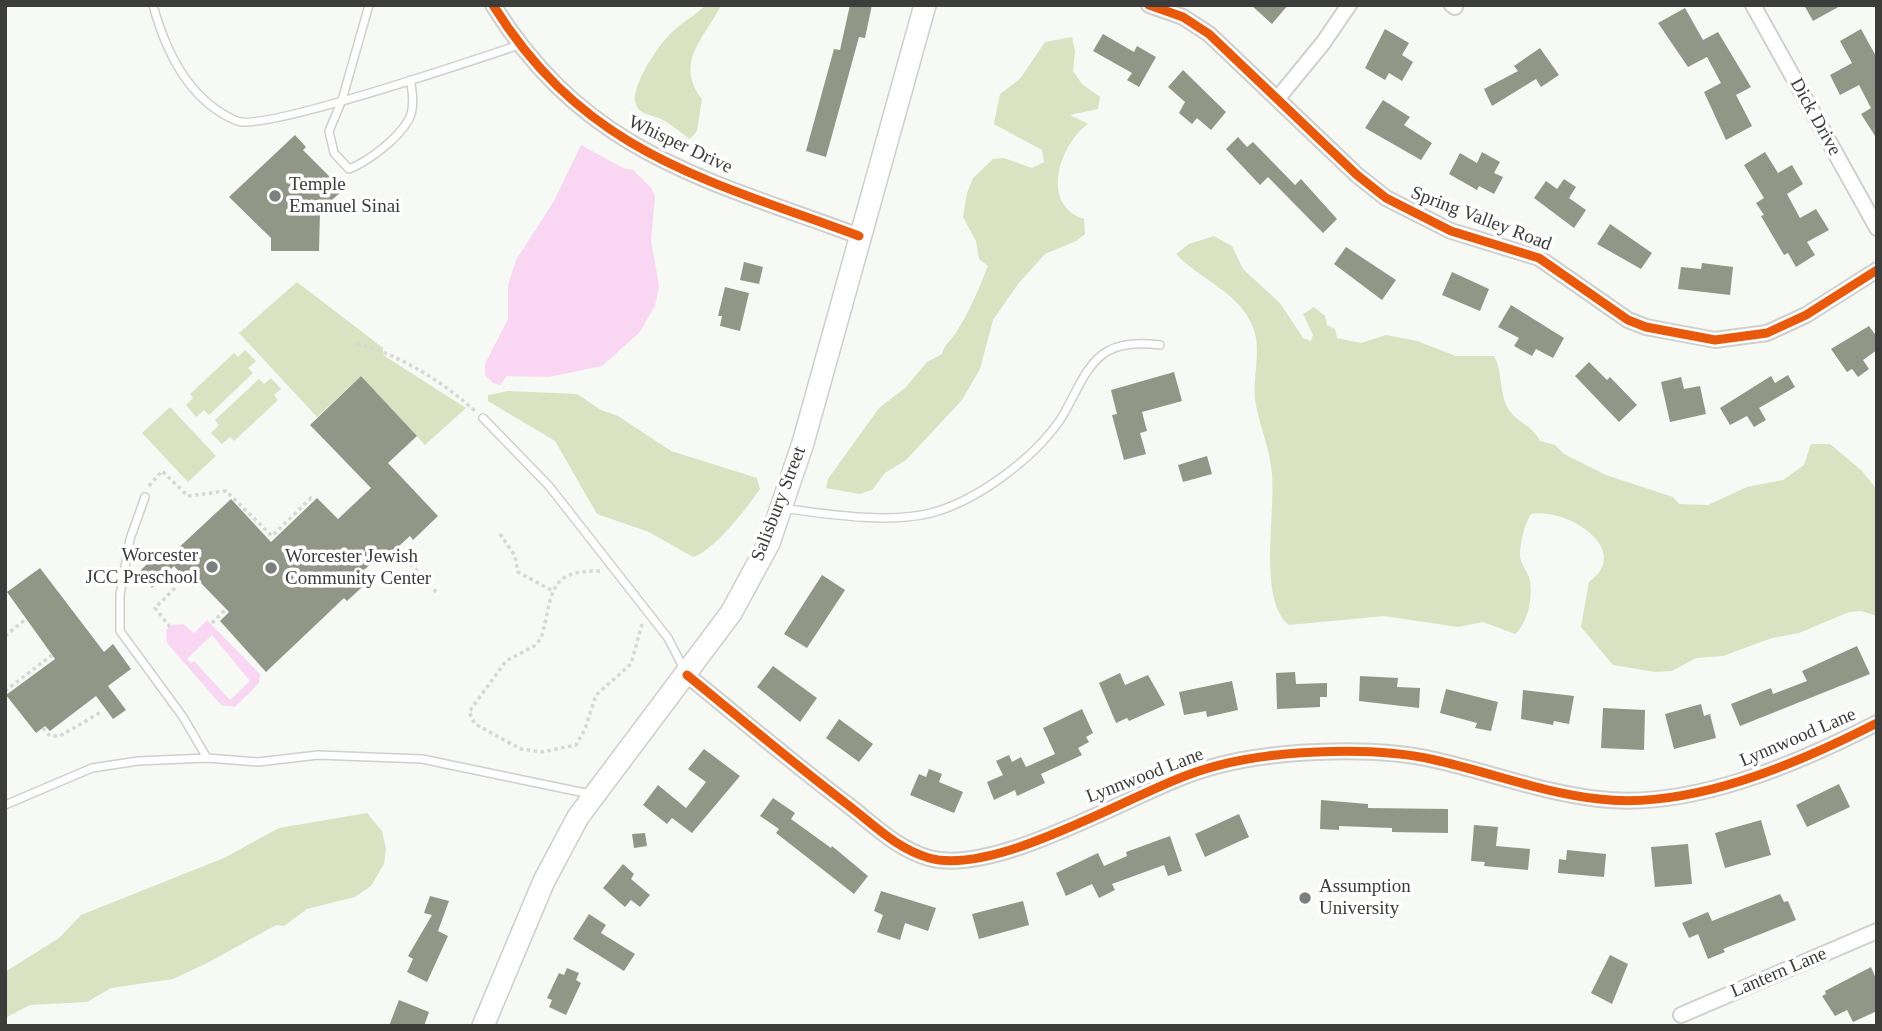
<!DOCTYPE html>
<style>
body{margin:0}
#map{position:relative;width:1882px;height:1031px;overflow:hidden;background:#f7f9f5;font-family:Georgia,serif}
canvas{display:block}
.frame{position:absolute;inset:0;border:7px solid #3c3d3b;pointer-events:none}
</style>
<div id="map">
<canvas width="1882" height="1031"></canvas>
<div class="frame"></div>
</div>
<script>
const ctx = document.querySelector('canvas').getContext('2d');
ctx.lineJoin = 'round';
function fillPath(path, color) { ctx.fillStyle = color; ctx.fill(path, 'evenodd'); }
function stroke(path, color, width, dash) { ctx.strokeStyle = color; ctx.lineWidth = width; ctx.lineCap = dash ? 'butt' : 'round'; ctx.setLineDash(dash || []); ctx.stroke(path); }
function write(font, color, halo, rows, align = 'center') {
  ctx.font = font + ' Georgia,serif'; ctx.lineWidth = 7; ctx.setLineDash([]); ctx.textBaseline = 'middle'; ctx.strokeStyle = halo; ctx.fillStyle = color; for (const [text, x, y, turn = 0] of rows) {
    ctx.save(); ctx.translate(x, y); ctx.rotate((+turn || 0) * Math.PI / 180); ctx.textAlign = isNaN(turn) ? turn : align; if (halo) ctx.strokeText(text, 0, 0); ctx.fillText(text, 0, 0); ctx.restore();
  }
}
const green = new Path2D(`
 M706 5H721C707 35 673 62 702 99L697 131 690 139C680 132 670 123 659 118 651 115 640 114 636 105 628 89 660 43 672 32 682 22 696 15 706 5Z
 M1072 37 1075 51 1073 71 1082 84 1100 97 1098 109 1070 115 1088 124C1060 144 1039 204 1084 219L1085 234 1076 241 1045 254 1018 284 993 320 980 369 962 400 906 460 885 473 872 490 859 494 826 488 828 479 879 408 905 388 927 362 942 354C945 343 952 340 957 331 970 311 979 288 988 266L979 259 976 241 963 217 967 193 973 178 993 159 1004 158 1032 168 1044 162 1042 150 994 124 1000 94 1020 79 1045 42Z
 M1214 236 1232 246 1243 269 1280 303 1303 338 1311 341 1313 335 1303 314 1314 307 1325 316 1327 325 1335 329 1337 338 1361 343 1386 335 1417 341 1456 356H1494C1503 372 1499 395 1509 410 1518 423 1533 426 1540 441L1555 445 1564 454 1606 475 1673 497 1679 504 1708 505 1747 487 1783 480 1804 465 1811 444H1830L1862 471 1877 490V616L1861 611 1849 612 1799 633 1772 638 1723 656 1696 658 1672 671 1655 672 1613 665 1581 627 1589 582C1634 550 1567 507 1531 514 1524 525 1520 543 1520 557 1521 564 1527 571 1529 577 1534 594 1528 624 1515 634L1483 622 1458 627 1384 616 1289 625C1256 598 1278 506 1271 466 1268 443 1258 422 1255 399 1253 376 1261 351 1254 330 1242 293 1200 280 1176 254L1189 244Z
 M297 282 383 348V355L466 408 425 445 361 376 317 417 239 333Z
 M245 350 256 361 248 368 253 373 209 415 204 410 196 417 186 405 193 398 190 394 234 353 238 357Z
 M271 378 281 389 274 395 278 400 234 441 230 437 222 444 211 433 219 425 215 420 259 379 264 384Z
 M508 391 577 394 601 410 618 416 671 451 757 478 760 489C747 508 714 551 693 557L649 532 597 514 555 441 488 401V395Z
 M170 407 216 456 188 482 142 433Z
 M367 813 382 831 386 849 384 864 371 886 355 897 307 909 284 926 276 925 209 962 173 979 111 988 87 1002 30 1005 5 1018V972L59 938 81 915 224 858 279 828Z`);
const water = new Path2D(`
 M581 145 623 168 633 170 651 188 655 196 651 240 659 286 655 306 639 333 602 366 549 377 507 376 500 385 493 383 485 375V364L508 319V285L516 260 554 201Z
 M207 620 260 674 259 683 235 707 221 705 167 643 166 630 172 625 183 624 194 633ZM212 635 250 681 230 700 194 661 191 663 187 659Z`);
const building = new Path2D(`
 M850 5H872L865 38 859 37 826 157 806 151 834 49 840 50Z
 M1251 5H1288L1272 24Z
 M1804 5H1842L1813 21Z
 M1685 8 1703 40 1718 32 1751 87 1736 95 1752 126 1726 140 1704 92 1721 83 1707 57 1688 67 1658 23Z
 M1385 29 1409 43 1402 55 1413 62 1402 81 1389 73 1385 80 1365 68Z
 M1861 29 1877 58V139L1861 114 1871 108 1859 85 1840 95 1830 75 1852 63 1840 41Z
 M1103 34 1134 52 1137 46 1156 57 1139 87 1127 80 1132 73 1093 51Z
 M1540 48 1559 75 1541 87 1536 79 1492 106 1484 89 1518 71 1514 66Z
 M1183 70 1226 112 1211 130 1197 118 1192 124 1179 113 1185 102 1168 87Z
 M1383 100 1410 117 1404 125 1432 143 1421 160 1365 128Z
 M295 135 306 147 303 150 343 190 320 211 319 251H271V238L229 197Z
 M1238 137 1247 147 1253 142 1295 185 1301 179 1337 219 1323 233 1268 177 1260 185 1226 149Z
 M1482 152 1500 162 1494 173 1503 177 1494 194 1479 186 1477 190 1449 174 1460 153 1477 163Z
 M1765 152 1778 173 1792 165 1803 184 1787 194 1800 218 1816 209 1829 230 1807 242 1815 255 1796 267 1788 253 1784 255 1761 216 1764 215 1756 203 1764 198 1744 165Z
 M1564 179 1576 187 1569 198 1586 210 1574 228 1534 198 1546 181 1557 189Z
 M1610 224 1652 253 1641 269 1597 244Z
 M1346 247 1396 280 1382 300 1334 264Z
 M744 262 763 267 759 284 740 280Z
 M1702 263 1733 267 1730 295 1678 289 1681 267 1701 269Z
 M1452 272 1489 289 1480 311 1442 295Z
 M725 287 749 293 740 331 720 326 722 316H718Z
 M1511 305 1564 338 1553 358 1536 349 1532 356 1514 346 1519 338 1498 327Z
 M1869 326 1877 337V350L1863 360 1869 369 1858 377 1852 369 1847 372 1831 349Z
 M1589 362 1607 380 1610 377 1637 405 1619 422 1575 376Z
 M1174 372 1182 401 1142 412 1147 431 1140 433 1146 454 1124 460 1112 415 1117 414 1111 390Z
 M1788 375 1795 387 1759 408 1766 420 1754 427 1747 416 1730 425 1720 408 1771 376 1775 383Z
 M361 376 417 436 388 463 438 516 413 540 410 536 388 556 384 552 363 571 371 579 347 601 344 598 266 672 220 621 229 612 199 581 193 587 174 566 152 588 138 573 153 558 174 552 231 499 271 542 317 498 338 519 371 488 310 425Z
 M1681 377 1684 389 1700 386 1706 414 1670 422 1661 382Z
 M1207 456 1212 474 1183 482 1178 465Z
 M40 568 104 652 113 644 131 669 108 686 126 710 113 719 96 696 50 731 45 726 36 733 6 695 55 659 7 592Z
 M822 575 845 590 807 648 784 634Z
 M1857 646 1870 674 1740 726 1731 704 1771 688 1773 694 1807 681 1802 671Z
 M773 666 817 698 800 722 757 687Z
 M1295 672 1296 684 1327 683V697H1320V707L1277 709 1276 673Z
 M1120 673 1125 685 1148 675 1165 705 1129 721 1127 718 1116 723 1099 683Z
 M1360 676 1398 678 1397 687 1420 688 1419 708 1359 701Z
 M1232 681 1238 710 1207 717 1206 711 1184 715 1179 692Z
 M1446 689 1498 702 1491 731 1475 728 1477 723 1440 713Z
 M1523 690 1574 696 1569 724 1554 721 1553 725 1521 719Z
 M1701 704 1704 716 1710 714 1716 738 1674 749 1665 714Z
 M1603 708 1645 710 1644 750 1601 748Z
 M1082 709 1093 733 1086 737 1089 742 1078 748 1082 755 1041 774 1045 783 1017 796 1015 790 994 800 987 782 1003 775 996 761 1009 755 1012 762 1021 757 1026 767 1055 754 1043 728Z
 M839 719 873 744 859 762 826 738Z
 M704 749 740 776 692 833 672 818 667 824 643 805 658 785 686 808 706 782 688 769Z
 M929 769 942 774 939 782 963 792 954 813 910 795 919 774 926 777Z
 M1839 784 1850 807 1807 827 1796 805Z
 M773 798 795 813 791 819 831 848 832 846 868 876 854 894 776 833 779 829 760 816Z
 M1321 800 1368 804V808L1448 809V833L1392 832V828L1339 826V830L1320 829Z
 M1239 814 1249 837 1205 857 1195 834Z
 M1761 820 1771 855 1725 868 1715 833Z
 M1474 825 1498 827 1496 846 1530 849 1528 870 1484 866 1485 862 1471 861Z
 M645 833 647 846 634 848 632 834Z
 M1170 836 1182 871 1168 876 1164 865 1112 884 1115 890 1099 898 1092 884 1066 896 1056 873 1098 853 1104 866 1127 856 1126 852Z
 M1688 844 1692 884 1655 887 1651 847Z
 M1567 850 1606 854 1604 877 1558 873 1559 859 1566 860Z
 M623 864 634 874 631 879 650 895 640 907 631 900 625 907 603 888Z
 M881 891 936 908 928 931 905 923 900 940 877 932 883 915 874 911Z
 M1780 894 1784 902 1788 901 1796 920 1723 949 1725 952 1708 959 1698 934 1689 938 1682 923 1708 912 1712 921Z
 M430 896 449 901 438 931 448 936 427 982 407 972 413 959 408 956 432 915 424 913Z
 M1023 901 1029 925 979 939 972 914Z
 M589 914 606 925 601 933 635 954 624 971 573 939Z
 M1610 955 1628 964 1612 1004 1591 993Z
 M1871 967 1877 981V1011L1853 1022 1847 1010 1835 1016 1822 996 1826 994 1825 991Z
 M567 968 579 973 576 980 581 983 566 1015 549 1007 552 1000 547 998 559 973 564 975Z
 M399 1000 429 1012 424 1026H389Z`);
const path = new Path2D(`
 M357 344C399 354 445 383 476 412
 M149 486 162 471 188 496 226 491 272 536 311 498 314 501
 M500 534 515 556 518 572 551 590
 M396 548 438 594
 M600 571C544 570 554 597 541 638L536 645 506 661 469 712 475 724 521 749 542 752 576 745 585 729 596 695 631 664 642 624
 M212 623 226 609
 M170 627 155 608 185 578
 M5 636 26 619
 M5 691 52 655
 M43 728 50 736H60L101 712`);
const lane = new Path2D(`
 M153 5C166 53 189 101 237 121 263 132 480 58 519 45
 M369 5 342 100 329 131 334 153 349 169C369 161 399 138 409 119 415 107 413 93 410 80
 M483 418 549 486 668 638 685 671
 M782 508C826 514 888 524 931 513 977 501 1033 459 1060 420 1074 399 1085 363 1108 351 1123 342 1144 343 1160 345
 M207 758 258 762 318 755 422 759 590 794
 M5 805 92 768 138 761 207 758 183 717 120 631V595L130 539 145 497`);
const street = new Path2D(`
 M493 5C586 154 705 179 859 236
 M1149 5 1183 17 1209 34 1357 175 1386 198 1451 231 1539 258 1628 320 1646 327 1715 340 1767 333 1806 315 1877 270
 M1452 5 1455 7
 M1753 5 1877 228
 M1278 98 1323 43 1349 5
 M687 675C741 719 794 764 848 805 874 825 897 849 929 858 993 876 1121 800 1185 776 1216 764 1253 757 1286 754 1334 750 1387 749 1435 760 1489 772 1543 793 1599 799 1690 810 1797 764 1877 723
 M1681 1015 1877 931`);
const secondary = new Path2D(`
 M483 1026 544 881 578 817 731 613 769 543 803 443 925 5`);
const cycleway = new Path2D(`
 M493 5C586 154 705 179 859 236
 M1149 5 1183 17 1209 34 1357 175 1386 198 1451 231 1539 258 1628 320 1646 327 1715 340 1767 333 1806 315 1877 270
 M687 675C741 719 794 764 848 805 874 825 897 849 929 858 993 876 1121 800 1185 776 1216 764 1253 757 1286 754 1334 750 1387 749 1435 760 1489 772 1543 793 1599 799 1690 810 1797 764 1877 723`);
const markers = [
 [275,196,7,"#7d7f7c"],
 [212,567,7,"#7d7f7c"],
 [271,568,7,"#7d7f7c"],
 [1305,898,7,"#7d7f7c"]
];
const streetNames = [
 ["Dick Drive",1815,117,61],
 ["Whisper Drive",680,145,25],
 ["Spring Valley Road",1481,219,21],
 ["Salisbury Street",779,504,-69],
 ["Lynnwood Lane",1798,738,-23],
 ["Lynnwood Lane",1145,776,-21],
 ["Lantern Lane",1779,973,-23]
];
const poiNames = [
 ["Temple",289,185],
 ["Emanuel Sinai",289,207],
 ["Worcester",198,556,"right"],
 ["JCC Preschool",198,578,"right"],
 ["Worcester Jewish",285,557],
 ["Community Center",285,579],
 ["Assumption",1319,887],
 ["University",1319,909]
];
fillPath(green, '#d9e2c1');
fillPath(water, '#f9d7f2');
fillPath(building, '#929686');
stroke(lane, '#cfd0cd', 10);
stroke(street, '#cfd0cd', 18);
stroke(secondary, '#cfd0cd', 24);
stroke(path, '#d7d7d6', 3.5, [3.5, 3.5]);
stroke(lane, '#fefefe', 7);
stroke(street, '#fefefe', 14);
stroke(secondary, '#fefefe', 21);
stroke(cycleway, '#e8590c', 9);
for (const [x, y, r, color] of markers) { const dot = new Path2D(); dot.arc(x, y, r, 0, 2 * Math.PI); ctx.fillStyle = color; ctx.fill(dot); stroke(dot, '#fff', 2.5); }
write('19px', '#3c3d3b', '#fff', streetNames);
write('19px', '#3c3d3b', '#fff', poiNames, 'left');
</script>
